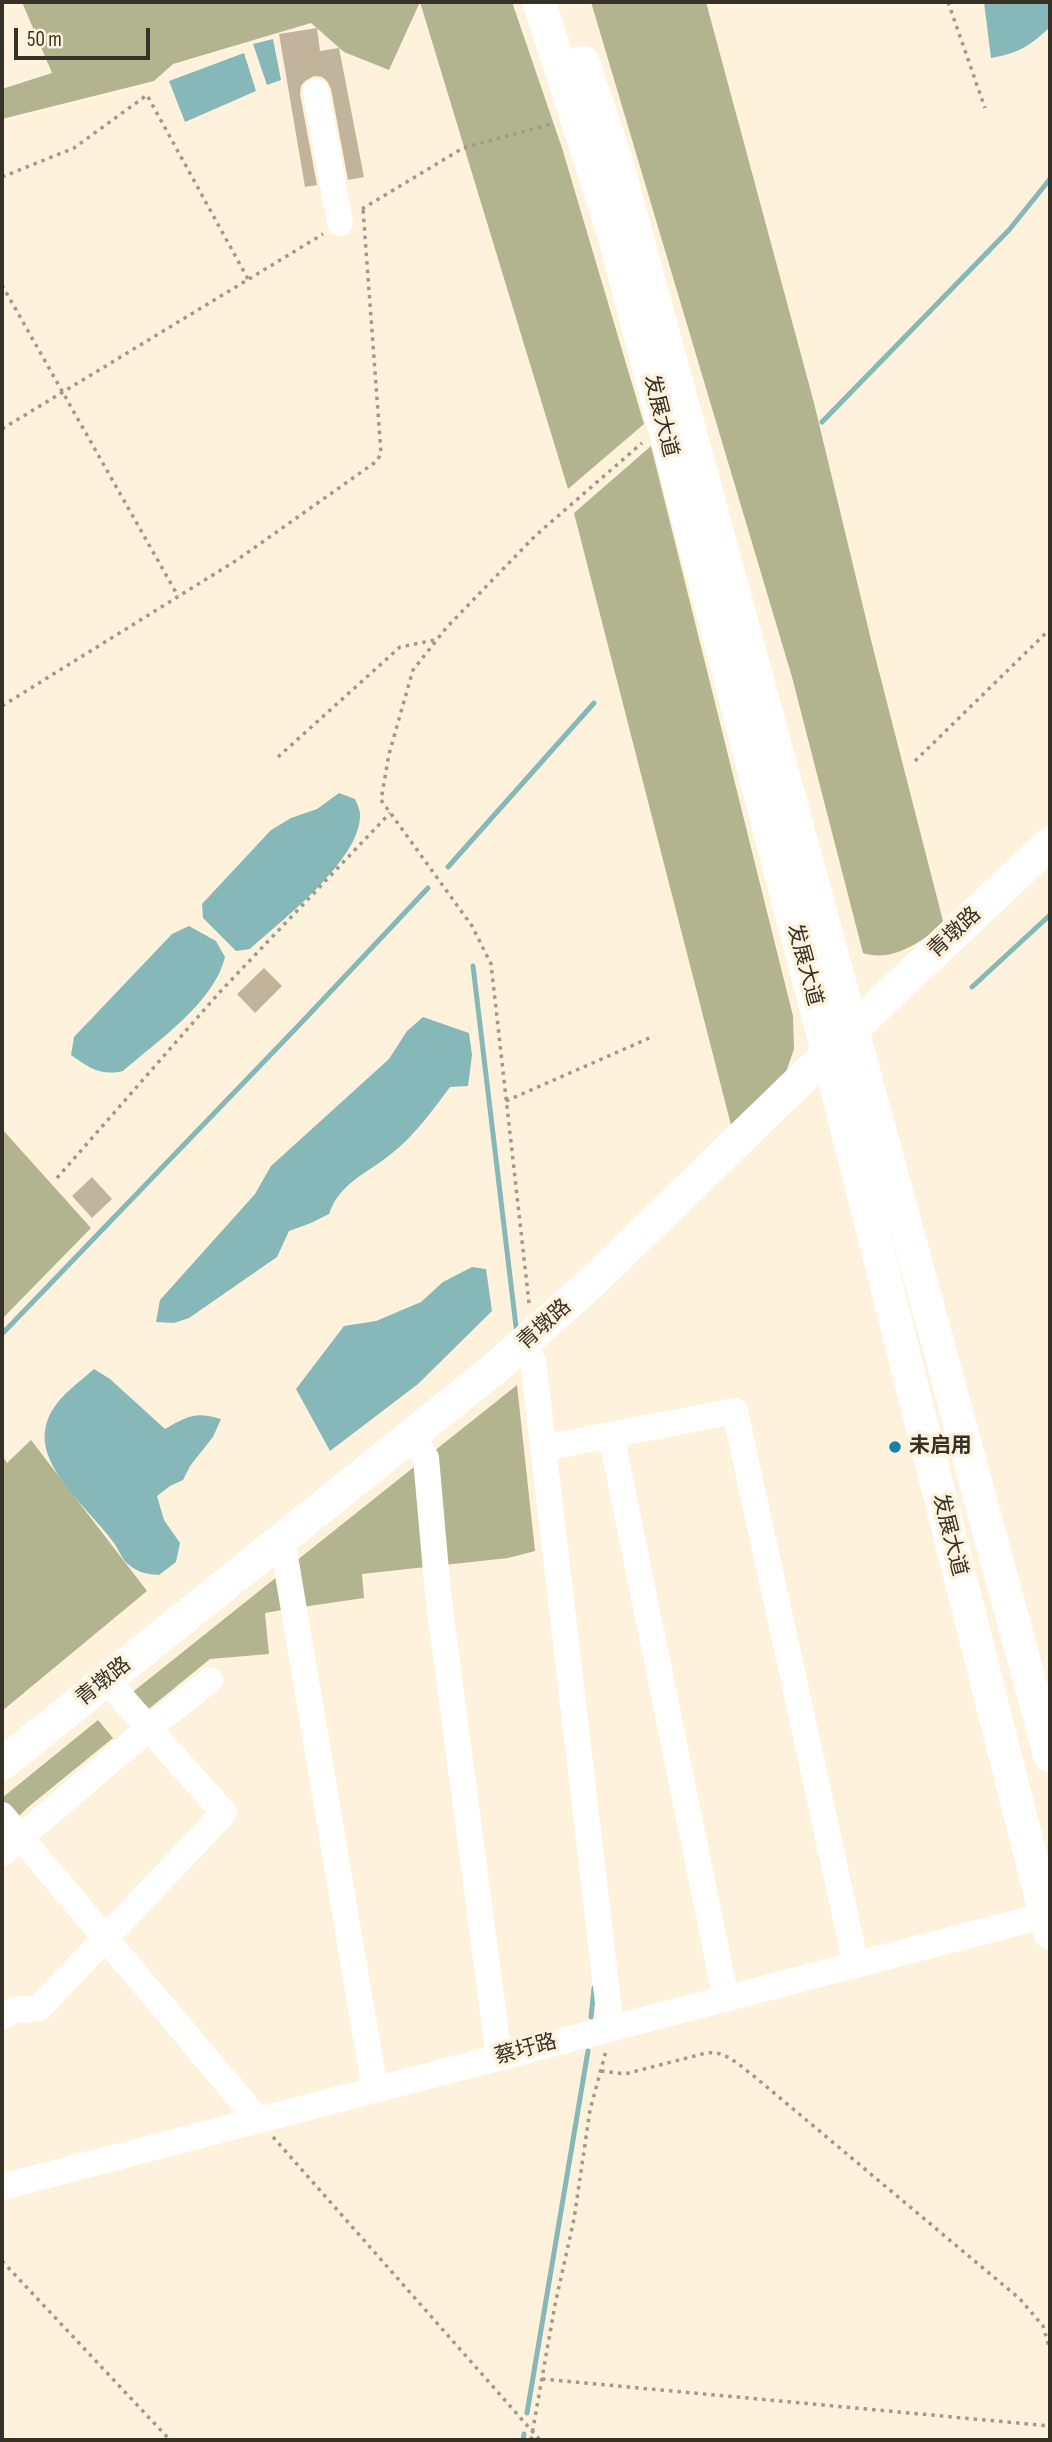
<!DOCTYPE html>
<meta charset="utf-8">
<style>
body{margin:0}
#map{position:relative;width:1052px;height:2442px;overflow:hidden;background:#fef2dd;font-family:"Sofia Sans Condensed",sans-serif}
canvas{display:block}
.frame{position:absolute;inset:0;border:4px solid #363127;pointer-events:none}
.scale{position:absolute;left:14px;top:28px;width:136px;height:32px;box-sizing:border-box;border:4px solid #363127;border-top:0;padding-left:9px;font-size:21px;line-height:24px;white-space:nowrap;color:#363127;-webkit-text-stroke:5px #fef2dd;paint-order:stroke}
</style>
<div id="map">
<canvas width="1052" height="2442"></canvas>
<div class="frame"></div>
<div class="scale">50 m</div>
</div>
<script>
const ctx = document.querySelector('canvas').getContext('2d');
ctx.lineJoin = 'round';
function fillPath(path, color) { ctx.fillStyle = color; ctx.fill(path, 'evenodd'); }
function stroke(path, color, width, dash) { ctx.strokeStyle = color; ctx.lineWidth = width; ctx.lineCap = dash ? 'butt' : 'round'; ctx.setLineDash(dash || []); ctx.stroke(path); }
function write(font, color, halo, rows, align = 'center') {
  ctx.font = font + ' "Sofia Sans Condensed","Noto Sans SC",sans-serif'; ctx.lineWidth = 7; ctx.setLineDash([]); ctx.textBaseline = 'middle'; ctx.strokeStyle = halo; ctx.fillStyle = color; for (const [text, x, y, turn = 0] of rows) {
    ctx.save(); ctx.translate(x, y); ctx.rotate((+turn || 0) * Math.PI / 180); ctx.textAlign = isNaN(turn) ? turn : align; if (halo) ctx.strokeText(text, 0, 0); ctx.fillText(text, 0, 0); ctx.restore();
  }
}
const forest = new Path2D(`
 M22 2H512L562 148 644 424 568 489 420 2 389 70 344 52 311 23 173 64 154 81 2 119V89L52 73Z
 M591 2H706L814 403 873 648 944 925C919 941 895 963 863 953L792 677Z
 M651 446 793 1016 794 1049 785 1075 731 1125 574 513Z
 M2 1129 91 1228 2 1319Z
 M517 1385 535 1551 508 1558 362 1574 364 1598 302 1607 296 1561Z
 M31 1440 147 1591 2 1711V1455L7 1463Z
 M283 1572 288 1609 265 1613 269 1654 210 1659 145 1712 129 1695Z
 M98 1720 113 1738 27 1808 2 1833V1798Z`);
const water = new Path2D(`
 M984 2H1050V27C1030 46 1019 53 991 58Z
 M273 39 281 80 267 85 253 44Z
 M244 53 256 91 185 122 169 81Z
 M339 793 355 799C357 803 360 810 360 814 362 859 281 921 250 949L236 951 203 918 202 904 271 830 291 818 317 809Z
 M189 926 216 941 225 957C214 1003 157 1041 123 1071 101 1076 89 1068 71 1055L74 1037 172 934Z
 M423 1017 469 1033 472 1055 468 1086 450 1087C432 1111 415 1135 391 1154 367 1174 340 1182 329 1214L311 1223 289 1231 277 1257 189 1318 174 1323 156 1322 160 1300 255 1194 271 1166 389 1059 407 1031Z
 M472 1267 486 1269 492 1311 418 1384 330 1451 296 1389 344 1326 376 1321 421 1302 443 1282Z
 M94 1369 110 1379 165 1429C187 1416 196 1411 221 1419L213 1437 190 1466 183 1480 170 1486 157 1496 164 1520 180 1543 176 1562 159 1575C147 1574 139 1573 129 1565 122 1560 119 1550 114 1543 94 1514 39 1470 45 1431 49 1402 74 1387 94 1369Z`);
const stream = new Path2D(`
 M822 422 1009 230 1050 179
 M448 867 594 703
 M473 966 517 1335
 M972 987 1050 915
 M2 1334 302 1022 428 888
 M591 2017 594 1988
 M527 2413 588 2051
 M523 2440 524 2434`);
const building = new Path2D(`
 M317 28 320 51 339 48 364 177 348 180 331 89 327 81 322 77 314 76 305 81 301 86 300 94 317 185 305 187 279 34Z
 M264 968 282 986 255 1013 237 994Z
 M92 1177 112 1199 92 1218 72 1196Z`);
const path = new Path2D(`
 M948 2 985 108
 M2 177 74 148 147 95 248 279
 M362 209 463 148 551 124
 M2 285 178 596
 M2 429 323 234
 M2 706 237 560 377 461 381 453 363 209
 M278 757 400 647 435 640
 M915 761 1050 629
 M506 1101 654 1036
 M57 1178 218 994 390 813
 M529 1303 491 964 472 926 381 800 389 754 413 670 447 627 535 536 642 443
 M601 2071 625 2074 706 2053C726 2050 740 2066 755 2077L1020 2299 1043 2326 1050 2350
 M273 2137 540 2440
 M2 2261 170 2440
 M542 2379 1050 2426
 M531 2440 555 2305 574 2219 590 2110 606 2051`);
const minor = new Path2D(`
 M316 92 340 223
 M533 1361 611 2028
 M611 1435 726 1999
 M543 1448 735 1411 856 1965
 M422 1451 426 1458 438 1594 499 2057
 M282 1539 375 2090
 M2 1815 258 2120
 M2 1853 149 1728 210 1680
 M2 2017 14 2010 39 2008 224 1813 106 1680
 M2 2187 1050 1914`);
const major = new Path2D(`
 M539 2 614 235 828 1054 1050 1933
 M583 62 617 163 1050 1756
 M2 1764 499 1365 592 1282 854 1028 1050 843`);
const markers = [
 [895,1447,7,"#1780aa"]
];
const streetNames = [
 ["发展大道",660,416,76],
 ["青墩路",955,933,-43],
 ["发展大道",804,965,75],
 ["青墩路",545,1325,-42],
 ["发展大道",949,1535,76],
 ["青墩路",104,1682,-39],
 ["蔡圩路",526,2050,-15]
];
const poiNames = [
 ["未启用",909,1447]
];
fillPath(forest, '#b1b48f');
fillPath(water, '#86b7b9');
stroke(stream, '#86b7b9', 5);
fillPath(building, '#c1b49b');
stroke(path, '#a29989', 3.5, [3.5, 5]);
stroke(minor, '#fff', 26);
stroke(major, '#fff', 33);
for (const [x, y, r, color] of markers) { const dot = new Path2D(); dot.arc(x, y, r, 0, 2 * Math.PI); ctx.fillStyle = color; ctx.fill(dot); stroke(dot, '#fef2dd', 2.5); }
write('21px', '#363127', '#fef2dd', streetNames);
write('bold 21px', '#363127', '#fef2dd', poiNames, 'left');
</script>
